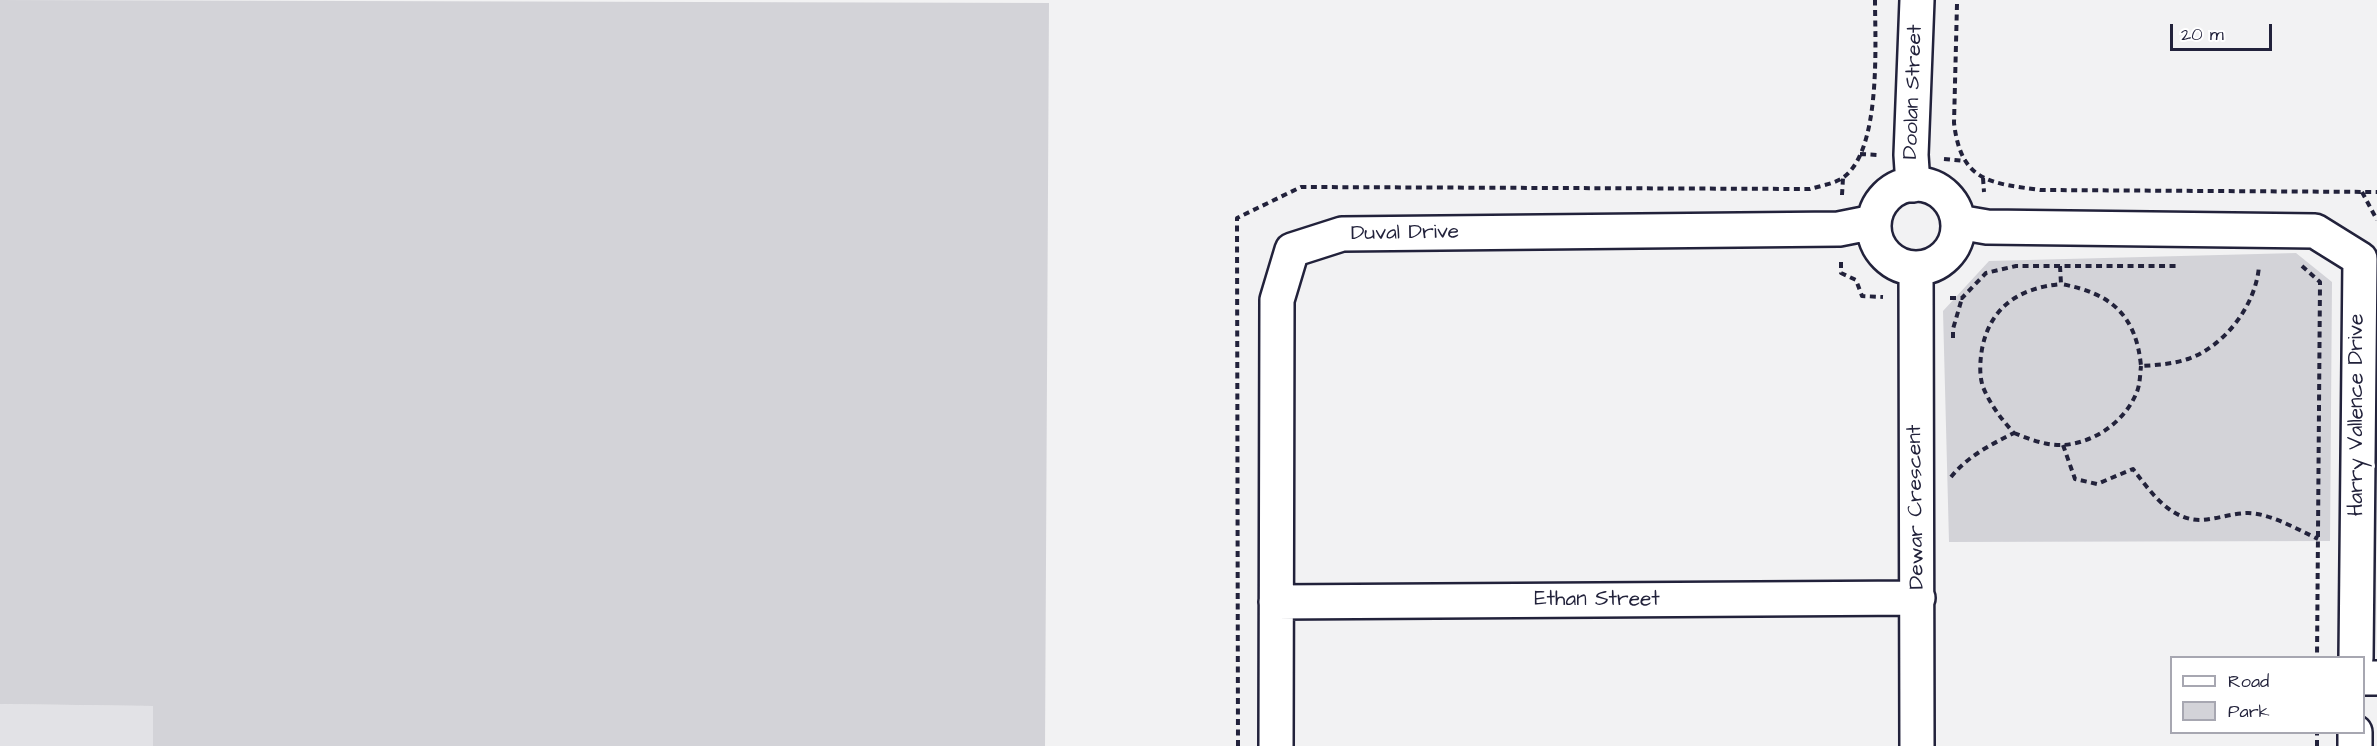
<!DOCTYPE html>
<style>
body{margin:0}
#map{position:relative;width:2377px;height:746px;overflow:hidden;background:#f2f2f3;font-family:"Architects Daughter",sans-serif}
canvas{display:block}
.legend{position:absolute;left:2170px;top:656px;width:195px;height:78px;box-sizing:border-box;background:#fff;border:2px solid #a7a7b1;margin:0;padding:8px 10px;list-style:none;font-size:18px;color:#22223b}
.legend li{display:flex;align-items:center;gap:12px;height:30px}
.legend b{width:30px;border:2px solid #a7a7b1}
.scale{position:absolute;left:2170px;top:24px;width:102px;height:27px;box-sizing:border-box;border:3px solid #22223b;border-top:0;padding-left:8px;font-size:18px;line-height:21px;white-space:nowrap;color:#22223b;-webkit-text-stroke:4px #fff;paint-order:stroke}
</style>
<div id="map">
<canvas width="2377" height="746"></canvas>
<ul class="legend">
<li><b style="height:8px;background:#fff"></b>Road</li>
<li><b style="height:16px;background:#d3d3d8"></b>Park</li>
</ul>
<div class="scale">20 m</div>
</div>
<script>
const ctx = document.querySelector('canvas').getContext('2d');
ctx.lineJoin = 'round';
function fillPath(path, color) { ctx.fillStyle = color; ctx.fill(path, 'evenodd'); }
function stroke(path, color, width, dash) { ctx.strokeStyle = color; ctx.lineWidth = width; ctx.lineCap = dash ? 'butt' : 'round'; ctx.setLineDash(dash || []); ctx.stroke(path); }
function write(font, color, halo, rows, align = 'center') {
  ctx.font = font + ' "Architects Daughter",sans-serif'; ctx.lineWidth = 6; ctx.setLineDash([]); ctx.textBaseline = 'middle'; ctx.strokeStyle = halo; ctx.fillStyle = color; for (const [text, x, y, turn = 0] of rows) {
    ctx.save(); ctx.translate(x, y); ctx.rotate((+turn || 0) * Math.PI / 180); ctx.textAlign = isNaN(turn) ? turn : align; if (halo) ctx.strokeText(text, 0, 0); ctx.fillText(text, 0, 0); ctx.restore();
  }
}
const built = new Path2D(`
 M0 704 153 706V746H0Z`);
const green = new Path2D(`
 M0 0 1049 3 1045 746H153V706L0 704Z
 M2296 253 2332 282 2330 541 1949 542 1943 311 1989 261Z`);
const path = new Path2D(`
 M1957 4 1954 123C1961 182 1990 183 2040 190L2377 192
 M1860 154 1877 155
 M1944 159 1966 161
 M1983 178 1984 192
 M2362 192 2377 220
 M1842 195 1843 178
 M1841 262V273L1856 280 1862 296 1883 297
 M2060 266 2061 284C2110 293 2136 314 2141 366 2157 365 2173 364 2188 359 2225 346 2256 305 2259 266
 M2302 266 2320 282 2317 658
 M1950 298H1962L1986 273 2016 266H2177
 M1953 338V329L1962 298
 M2014 433C2029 439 2047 446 2063 445 2094 443 2124 422 2136 394 2140 386 2140 375 2141 366
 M2063 445 2075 479 2097 484 2133 469C2150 491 2170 521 2202 520 2217 519 2233 513 2248 513 2269 513 2299 530 2318 539
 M1951 477C1968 456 1990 445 2014 433 2001 419 1990 404 1983 387 1979 375 1980 361 1982 349 1990 307 2019 288 2061 284
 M1238 746 1237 218 1301 187 1810 189C1820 186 1832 184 1841 179 1882 154 1875 42 1875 0
 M2317 746V732`);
const street = new Path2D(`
 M1874 226a42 42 0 1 1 84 0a42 42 0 1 1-84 0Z
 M1913 185 1911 155 1917 0
 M1958 222 1987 227 2315 231 2360 259 2356 658
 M1916 268 1917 746
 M1276 602 1918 598
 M2364 678H2377
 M1276 746 1277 300 1292 250 1342 234 1839 229 1874 222
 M2355 746V732`);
const streetNames = [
 ["Doolan Street",1914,92,-88],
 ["Duval Drive",1405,234,-1],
 ["Harry Vallence Drive",2358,415,-90],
 ["Dewar Crescent",1917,507,-91],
 ["Ethan Street",1597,601]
];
fillPath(built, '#e2e2e6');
fillPath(green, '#d3d3d8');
stroke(street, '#22223b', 38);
stroke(path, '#22223b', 4, [6, 4.5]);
stroke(street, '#fff', 33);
write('21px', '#22223b', '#fff', streetNames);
</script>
